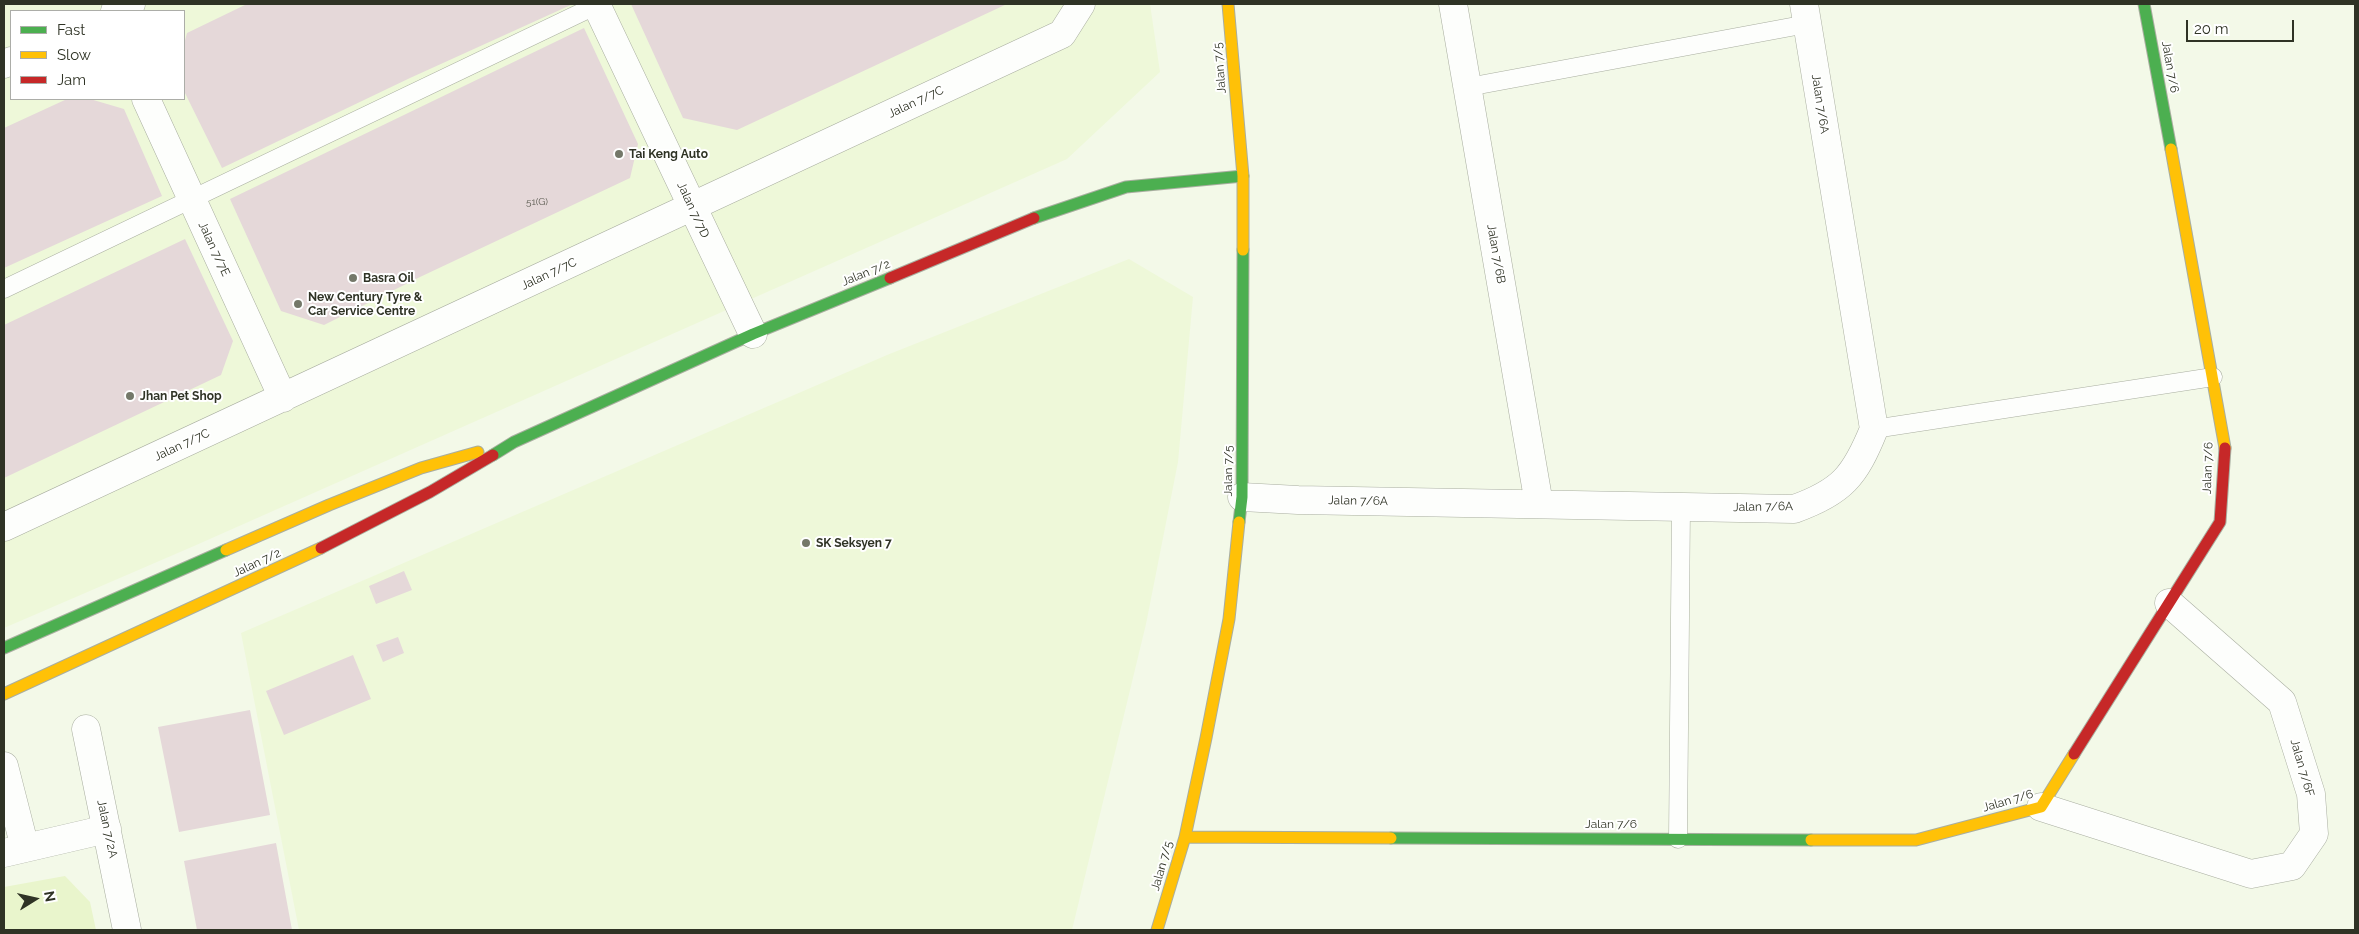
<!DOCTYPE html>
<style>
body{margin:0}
#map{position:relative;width:2359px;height:934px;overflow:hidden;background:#f3f9e8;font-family:Raleway,sans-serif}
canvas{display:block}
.frame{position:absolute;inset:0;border:5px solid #2f3325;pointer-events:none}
.legend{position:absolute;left:10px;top:10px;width:175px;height:90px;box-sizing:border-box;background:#fff;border:1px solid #acada8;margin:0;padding:6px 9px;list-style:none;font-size:15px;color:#2f3325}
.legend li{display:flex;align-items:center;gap:10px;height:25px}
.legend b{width:25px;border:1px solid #acada8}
.north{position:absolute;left:10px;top:874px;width:50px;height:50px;-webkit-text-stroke:4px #fff;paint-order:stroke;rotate:80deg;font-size:14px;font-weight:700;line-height:20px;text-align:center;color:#2f3325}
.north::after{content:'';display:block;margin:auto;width:18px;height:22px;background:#2f3325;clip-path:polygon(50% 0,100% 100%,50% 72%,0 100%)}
.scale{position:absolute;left:2186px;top:20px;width:108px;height:22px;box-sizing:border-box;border:2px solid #2f3325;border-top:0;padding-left:6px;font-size:15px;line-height:18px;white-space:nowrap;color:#2f3325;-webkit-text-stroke:4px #fff;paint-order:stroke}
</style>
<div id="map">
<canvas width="2359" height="934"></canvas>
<div class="frame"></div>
<ul class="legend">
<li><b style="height:6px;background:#4caf50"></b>Fast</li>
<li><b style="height:6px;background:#ffc107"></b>Slow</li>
<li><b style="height:6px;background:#c62828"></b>Jam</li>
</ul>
<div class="north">N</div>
<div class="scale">20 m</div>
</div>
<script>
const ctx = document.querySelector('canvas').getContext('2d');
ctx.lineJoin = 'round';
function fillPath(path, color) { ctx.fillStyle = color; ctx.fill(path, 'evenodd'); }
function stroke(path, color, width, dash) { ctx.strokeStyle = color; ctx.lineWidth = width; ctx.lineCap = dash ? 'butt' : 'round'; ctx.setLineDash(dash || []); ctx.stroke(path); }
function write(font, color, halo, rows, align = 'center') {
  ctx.font = font + ' Raleway,sans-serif'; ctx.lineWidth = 4; ctx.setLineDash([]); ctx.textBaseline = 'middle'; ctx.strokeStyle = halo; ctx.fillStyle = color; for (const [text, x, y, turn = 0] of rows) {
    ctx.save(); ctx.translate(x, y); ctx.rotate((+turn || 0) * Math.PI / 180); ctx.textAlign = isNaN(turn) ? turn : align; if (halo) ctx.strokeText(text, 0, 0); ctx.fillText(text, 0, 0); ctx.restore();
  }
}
const built = new Path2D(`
 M4 4H1150L1160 72 1067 159 194 546 4 628ZM11 11H184V99H11Z
 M1129 259 1193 297 1178 462 1146 624 1072 930H299L241 633 887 355Z`);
const green = new Path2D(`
 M65 876 90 902 96 930H4V887Z`);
const building = new Path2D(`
 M247 4H573L410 78 222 168 184 91V44L187 33Z
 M631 4H1007L737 130 683 118Z
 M584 28 638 144 630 178 420 277 324 325 281 311 230 199Z
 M67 99H90L124 109 162 196 4 268V128Z
 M185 239 233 341 221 375 4 478V325Z
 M404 571 412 590 376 604 369 586Z
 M398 637 404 653 383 662 376 645Z
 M353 655 371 699 284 735 266 691Z
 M250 710 270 815 179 832 158 727Z
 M276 843 292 930H197L184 861Z`);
const lane = new Path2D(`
 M1468 87 1807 24
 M4 289 597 5
 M1874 429 2213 377
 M1678 839 1681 507`);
const street = new Path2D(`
 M596 4 753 334
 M1453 4 1539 504
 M115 11 131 4
 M4 64 11 61
 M146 99 283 398
 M1242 497 1298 500 1794 509C1842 492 1855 476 1874 429L1804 4
 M4 527 1062 34 1081 4
 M86 729 127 930
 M4 766 25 848
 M2041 807 2251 874 2292 866 2314 834 2311 794 2282 702 2169 603
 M4 853 107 829`);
const fast = new Path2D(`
 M2144 4 2171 149
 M1034 218 1126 187 1243 176
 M493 455 514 442 753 334 890 278
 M1239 522 1242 497 1243 250
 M4 648 226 550
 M1391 838 1811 840`);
const slow = new Path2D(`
 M1228 4 1243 176V250
 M2171 149 2225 448
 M226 550 329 505 421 468 478 452
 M4 694 321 548
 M1185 837 1391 838
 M1811 840H1916L2041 807 2074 754
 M1157 930 1185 837 1206 738 1229 619 1239 522`);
const jam = new Path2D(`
 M890 278 1034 218
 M321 548 430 492 493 455
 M2074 754 2220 522 2225 448`);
const markers = [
 [619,154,5,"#747869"],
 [353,278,5,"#747869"],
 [298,304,5,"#747869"],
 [130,396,5,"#747869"],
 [806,543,5,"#747869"]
];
const numberNames = [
 ["51(G)",537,202]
];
const streetNames = [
 ["Jalan 7/6",2170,67,80],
 ["Jalan 7/5",1220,68,-95],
 ["Jalan 7/7C",916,102,-25],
 ["Jalan 7/6A",1820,104,81],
 ["Jalan 7/7D",693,210,65],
 ["Jalan 7/7E",214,249,65],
 ["Jalan 7/6B",1496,254,80],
 ["Jalan 7/2",866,273,-22],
 ["Jalan 7/7C",549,274,-25],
 ["Jalan 7/7C",182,445,-25],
 ["Jalan 7/6",2208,468,-88],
 ["Jalan 7/5",1228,471,-90],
 ["Jalan 7/6A",1358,501,1],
 ["Jalan 7/6A",1763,507,-1],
 ["Jalan 7/2",257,563,-25],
 ["Jalan 7/6F",2302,768,74],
 ["Jalan 7/6",2008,801,-16],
 ["Jalan 7/6",1611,824],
 ["Jalan 7/2A",107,829,78],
 ["Jalan 7/5",1162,866,-74]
];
const poiNames = [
 ["Tai Keng Auto",629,154],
 ["Basra Oil",363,278],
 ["New Century Tyre &",308,297],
 ["Car Service Centre",308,311],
 ["Jhan Pet Shop",140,396],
 ["SK Seksyen 7",816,543]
];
fillPath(built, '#eef8d9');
fillPath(green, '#e9f5cc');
fillPath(building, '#e5d8d9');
stroke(lane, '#a9aea0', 19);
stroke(street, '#a9aea0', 29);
stroke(fast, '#a9aea0', 13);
stroke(slow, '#a9aea0', 13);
stroke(jam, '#a9aea0', 13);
stroke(lane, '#fdfefc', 18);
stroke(street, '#fdfefc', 28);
stroke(fast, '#4caf50', 11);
stroke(slow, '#ffc107', 11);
stroke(jam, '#c62828', 11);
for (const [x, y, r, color] of markers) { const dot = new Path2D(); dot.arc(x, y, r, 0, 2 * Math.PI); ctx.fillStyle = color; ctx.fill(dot); stroke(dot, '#fff', 2); }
write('10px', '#5c5c52', null, numberNames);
write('12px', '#2f3325', '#fff', streetNames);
write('bold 12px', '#2f3325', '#fff', poiNames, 'left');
</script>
